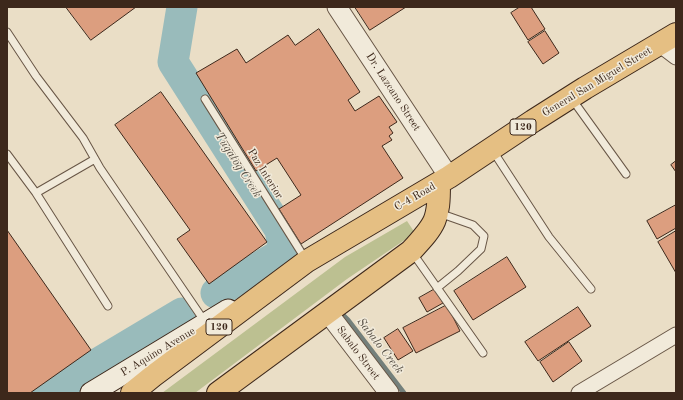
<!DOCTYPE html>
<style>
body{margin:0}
#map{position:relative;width:683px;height:400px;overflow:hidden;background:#eadec6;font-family:"Old Standard TT",serif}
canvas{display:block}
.frame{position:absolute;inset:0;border:8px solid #3d281b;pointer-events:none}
</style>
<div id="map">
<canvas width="683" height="400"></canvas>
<div class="frame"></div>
</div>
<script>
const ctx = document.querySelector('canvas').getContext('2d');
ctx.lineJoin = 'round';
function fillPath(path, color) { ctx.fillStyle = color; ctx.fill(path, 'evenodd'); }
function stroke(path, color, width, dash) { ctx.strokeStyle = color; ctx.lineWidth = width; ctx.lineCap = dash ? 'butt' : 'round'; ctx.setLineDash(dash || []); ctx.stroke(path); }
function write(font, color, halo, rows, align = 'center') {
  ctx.font = font + ' "Old Standard TT",serif'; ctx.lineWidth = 3; ctx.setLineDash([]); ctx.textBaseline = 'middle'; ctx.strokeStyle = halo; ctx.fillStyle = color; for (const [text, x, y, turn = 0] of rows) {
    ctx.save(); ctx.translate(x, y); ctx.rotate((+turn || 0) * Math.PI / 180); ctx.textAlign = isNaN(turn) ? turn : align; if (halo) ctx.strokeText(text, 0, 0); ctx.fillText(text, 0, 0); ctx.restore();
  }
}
const green = new Path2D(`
 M407 221 415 233 347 279 195 393H162L345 257Z`);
const stream = new Path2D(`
 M284 252 292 260
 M340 312 348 320 404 393`);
const river = new Path2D(`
 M182 7 173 62 280 230 284 252 216 293
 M48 393 182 313`);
const building = new Path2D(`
 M66 7H136L91 40Z
 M355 7H406L370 30Z
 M520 7H531L545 29 528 40 511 13Z
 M319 29 360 92 348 100 355 111 379 96 397 122 389 127 393 133 389 136 392 140 382 146 403 178 301 244 279 209 301 195 277 158 256 171 196 73 237 49 246 63 288 35 295 45Z
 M545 31 559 53 543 64 528 42Z
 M161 92 267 242 209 284 177 239 190 230 115 125Z
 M676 161V172L671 165Z
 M676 205V228L657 239 647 221Z
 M7 230 91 350 30 393H7Z
 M676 231V273L658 242Z
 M507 257 526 287 473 320 454 291Z
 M435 289 443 303 427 312 419 298Z
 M447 305 460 331 416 353 403 328Z
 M578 307 591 326 538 361 525 342Z
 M398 329 413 351 398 360 384 338Z
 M569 342 582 361 553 382 540 362Z`);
const service = new Path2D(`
 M7 32 36 76 83 138 100 168 205 322
 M205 99 306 260
 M572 99 626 174
 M493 151 549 237 591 289
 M7 154 36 193 95 159
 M36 193 108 306
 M412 252 483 353
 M437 288 458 271 481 249 484 236 473 225 439 213`);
const minor = new Path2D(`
 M659 44 676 57
 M579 393 676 335`);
const tertiary = new Path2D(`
 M337 7 449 177
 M328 313 389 393`);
const secondary = new Path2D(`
 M91 393 228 310`);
const trunk = new Path2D(`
 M132 393 153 376 307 261 449 177 533 121 585 88 676 34
 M218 393 411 251C436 224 439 220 439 183`);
const shields = [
 [523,127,26],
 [219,327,26]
];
const shieldNames = [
 ["120",523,127],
 ["120",219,327]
];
const streetNames = [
 ["General San Miguel Street",597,82,-31],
 ["Dr. Lazcano Street",393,92,57],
 ["Paz Interior",265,174,58],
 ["C-4 Road",415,197,-30],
 ["P. Aquino Avenue",158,352,-31],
 ["Sabalo Street",358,353,53]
];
const waterNames = [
 ["Tugatog Creek",238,165,57],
 ["Sabalo Creek",380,346,52]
];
fillPath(green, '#bcc091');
stroke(stream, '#74807b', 5);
stroke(river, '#9bb', 31);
fillPath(building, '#dc9e7f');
stroke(building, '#3d281b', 1);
stroke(service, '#685646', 9);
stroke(minor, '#685646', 17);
stroke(tertiary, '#685646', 21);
stroke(secondary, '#3d281b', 23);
stroke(trunk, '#3d281b', 24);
stroke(service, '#f1eada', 7);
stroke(minor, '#f1eada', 15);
stroke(tertiary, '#f1eada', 19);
stroke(secondary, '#f1eada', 21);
stroke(trunk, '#e5bf83', 22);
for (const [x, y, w] of shields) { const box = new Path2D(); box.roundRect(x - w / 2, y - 8, w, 16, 3); ctx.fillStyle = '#f1eada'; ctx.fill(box); stroke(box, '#3d281b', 1); }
write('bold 10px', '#3d281b', null, shieldNames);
write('11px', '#3d281b', '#f1eada', streetNames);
write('italic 12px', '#544d43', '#f1eada', waterNames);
</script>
